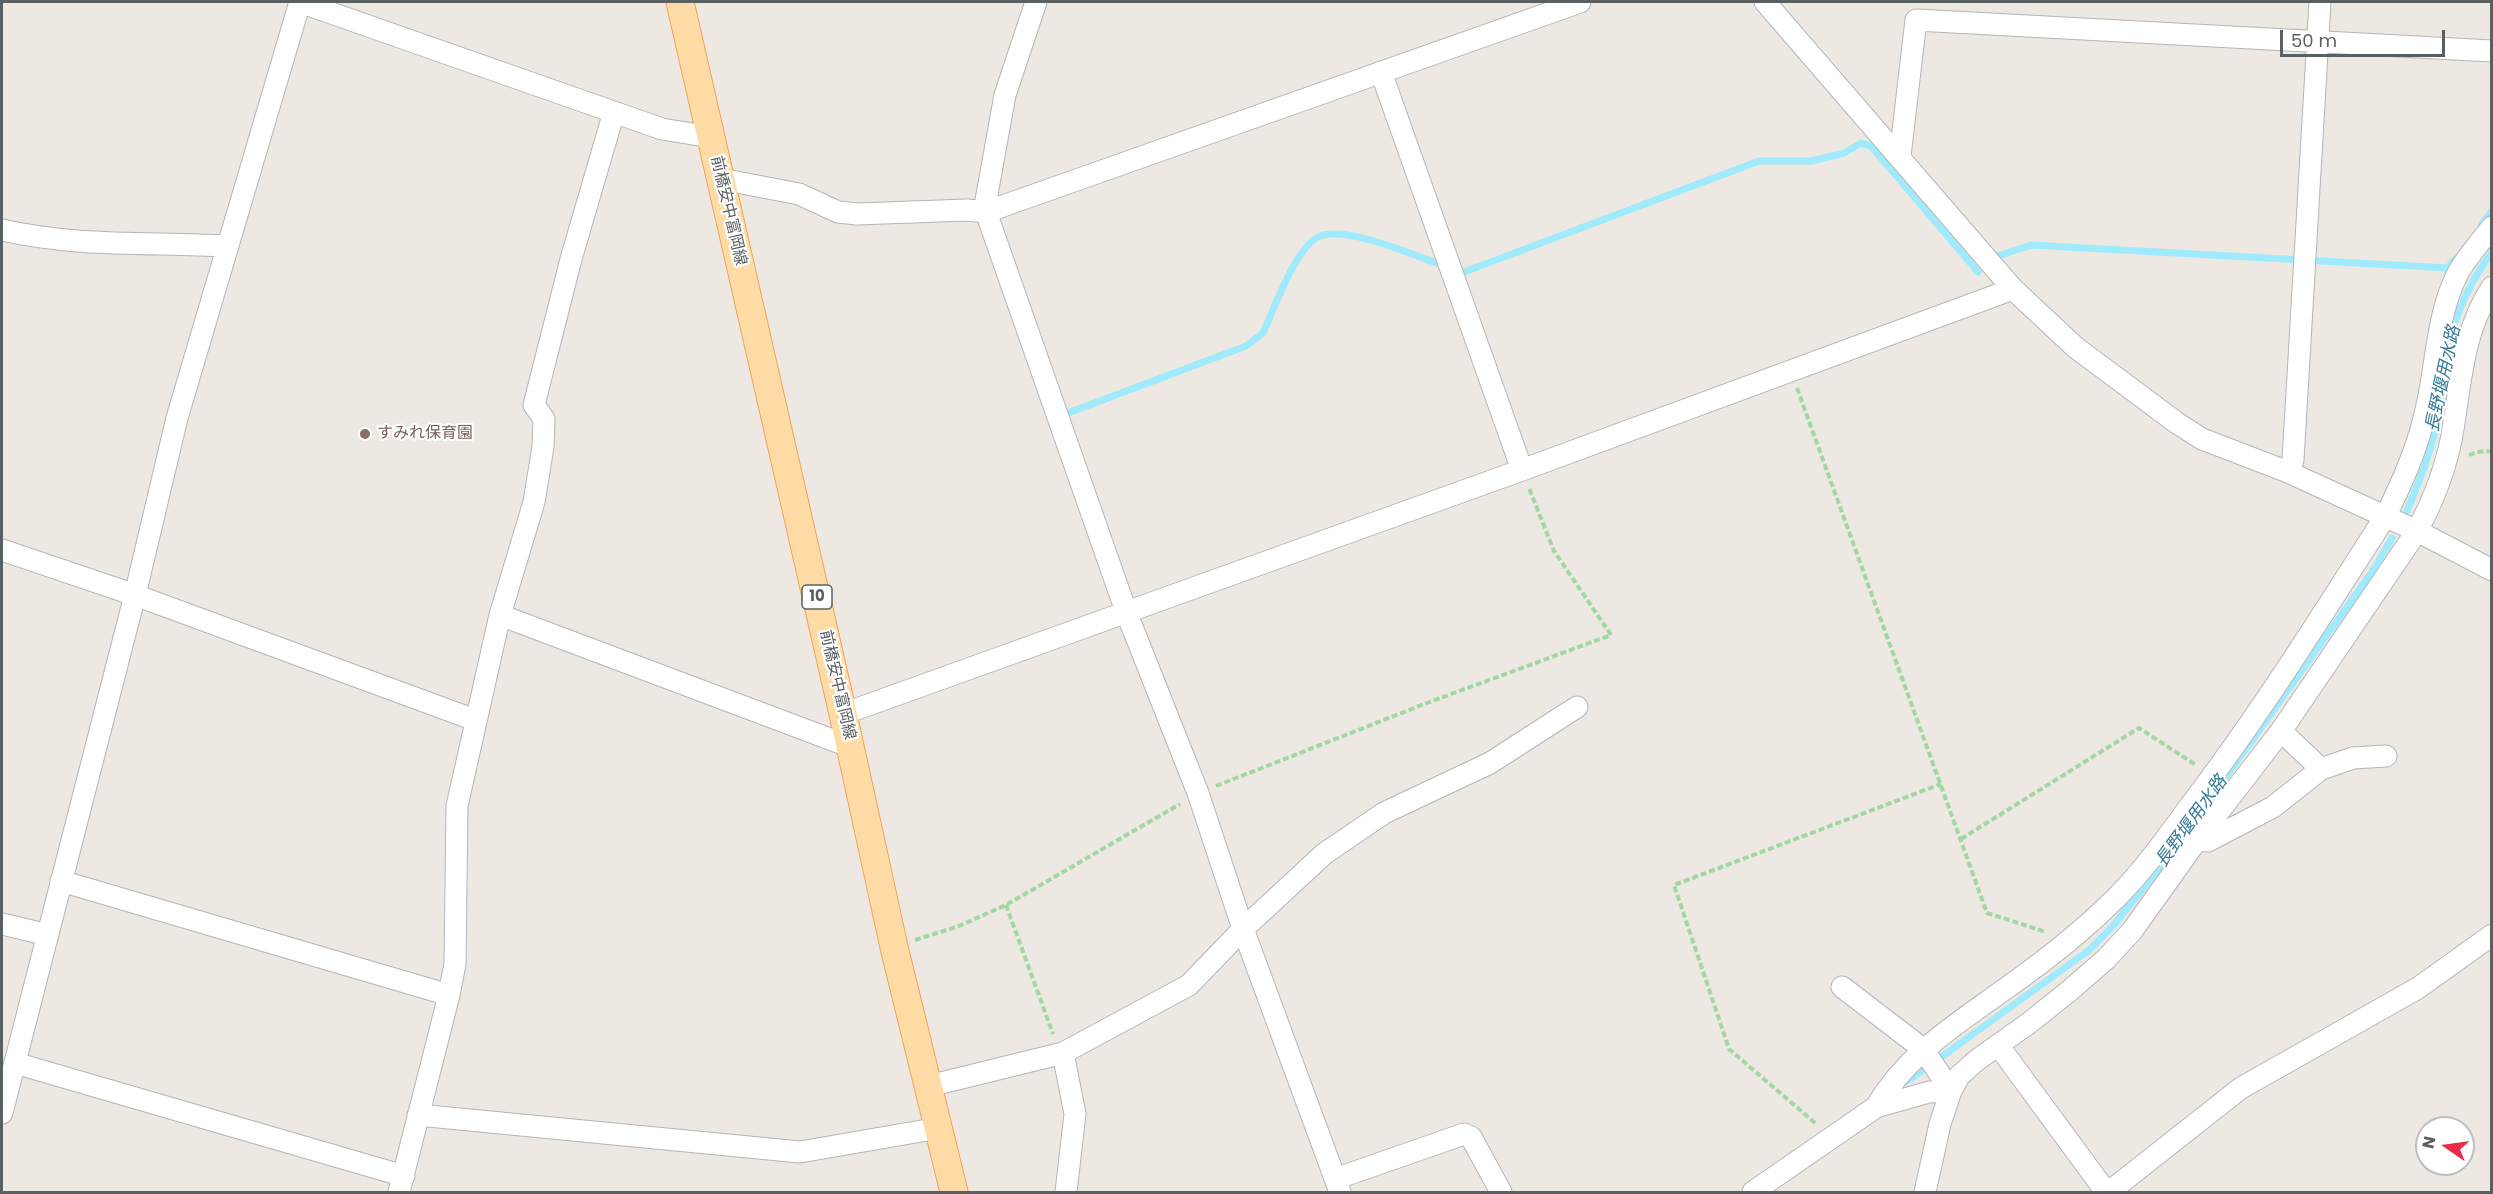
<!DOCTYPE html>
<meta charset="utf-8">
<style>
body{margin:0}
#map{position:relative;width:2493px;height:1194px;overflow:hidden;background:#ede8e1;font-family:Poppins,sans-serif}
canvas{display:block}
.frame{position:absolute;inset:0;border:3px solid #5a6062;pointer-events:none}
.north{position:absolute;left:2415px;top:1116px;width:60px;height:60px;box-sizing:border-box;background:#fff;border:2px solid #bdbfc0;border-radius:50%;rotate:283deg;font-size:16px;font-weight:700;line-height:24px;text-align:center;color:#5a6062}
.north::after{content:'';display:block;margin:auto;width:21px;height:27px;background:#e82c47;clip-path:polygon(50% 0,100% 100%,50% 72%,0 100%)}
.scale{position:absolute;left:2280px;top:30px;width:165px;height:27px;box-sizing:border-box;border:3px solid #5a6062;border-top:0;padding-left:8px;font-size:18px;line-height:21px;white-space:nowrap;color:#5a6062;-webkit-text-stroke:4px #fff;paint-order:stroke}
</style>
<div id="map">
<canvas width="2493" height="1194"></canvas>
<div class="frame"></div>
<div class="north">N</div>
<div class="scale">50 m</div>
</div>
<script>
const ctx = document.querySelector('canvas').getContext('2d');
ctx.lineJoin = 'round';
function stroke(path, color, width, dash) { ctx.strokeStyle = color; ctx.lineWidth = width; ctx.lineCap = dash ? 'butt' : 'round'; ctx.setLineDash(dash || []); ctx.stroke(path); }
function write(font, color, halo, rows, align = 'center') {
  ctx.font = font + ' Poppins,"Noto Sans JP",sans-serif'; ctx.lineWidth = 4.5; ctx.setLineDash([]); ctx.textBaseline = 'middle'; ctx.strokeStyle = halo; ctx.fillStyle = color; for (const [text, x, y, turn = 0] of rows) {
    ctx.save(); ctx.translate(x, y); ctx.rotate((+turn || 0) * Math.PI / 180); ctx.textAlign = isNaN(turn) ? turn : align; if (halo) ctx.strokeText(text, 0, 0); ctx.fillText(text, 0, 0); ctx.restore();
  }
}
const stream = new Path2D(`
 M2481 225 2492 211
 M1998 256 2031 245 2448 268 2454 260
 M1464 272 1759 161H1812L1844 153 1861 143 1871 146 1978 272
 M1068 413 1246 346 1263 333C1274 309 1295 249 1318 237 1343 224 1413 255 1439 264
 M2407 511C2418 484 2429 458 2435 429 2442 399 2444 368 2451 338 2458 306 2473 278 2492 252
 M1940 1058 2088 951 2113 926 2176 847 2374 569 2392 538
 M1905 1082 1923 1070`);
const path = new Path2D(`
 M1797 388 1987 913 2046 932
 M2469 455 2477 452 2492 451
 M1216 786 1427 703 1611 635 1554 551 1529 488
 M1961 839 2139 728 2196 765
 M1006 905 1053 1034
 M915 940 959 926 1006 905 1180 804
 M1815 1123 1729 1049 1674 885 1941 784`);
const minor = new Path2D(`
 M300 2 662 129 711 137
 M1036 2 1005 95 986 200V212L1127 614 1198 793 1243 929 1340 1192
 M1765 2 2013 289 2075 347 2177 423 2202 439 2288 472 2417 531 2492 570
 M1381 72 1522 470
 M1900 156 1916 20 2492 51
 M721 179 799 194 838 212 857 214 967 210 986 212 1580 2
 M2 230C75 247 151 242 226 246
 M2288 472 2293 460 2320 2
 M2 550 135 595 475 720
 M500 615 851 747
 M843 714 1522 470 2013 289
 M2281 731 2321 769
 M2197 840 2208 841 2273 807 2321 769 2353 758 2386 756
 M61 881 449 995
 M2 924 48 935
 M1842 987 1923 1049 1951 1091
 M1998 1045 2106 1192
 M1063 1053 1075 1114 1066 1192
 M15 1063 404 1176
 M929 1086 1063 1053 1189 985 1243 929 1324 854 1384 813 1490 763 1577 707
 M1876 1107C1907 1054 1957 1024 2005 989 2045 961 2082 932 2117 897 2144 870 2167 837 2190 806 2261 713 2322 615 2385 517 2403 481 2419 445 2427 405 2437 361 2437 312 2459 271 2468 256 2481 241 2492 227
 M2 1113 135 595 177 418 300 2
 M418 1115 800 1152 939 1128
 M1335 1179 1464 1134 1471 1137 1501 1192
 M399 1192 449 995 455 964 457 806 500 615 534 502 543 447 544 419 534 405 571 259 614 112
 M1753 1192 1876 1107 1929 1092 1951 1091
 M1925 1192 1940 1124 1951 1091 1959 1076 1977 1060 2029 1023 2068 992 2106 959 2132 931 2197 840 2281 731 2417 531C2433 501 2446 468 2452 435 2461 383 2462 333 2492 287
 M2109 1192 2241 1088 2418 988 2492 935`);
const major = new Path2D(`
 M680 2 843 714 894 947 954 1192`);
const markers = [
 [365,434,6,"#8d6e63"]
];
const shields = [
 [817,597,30]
];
const shieldNames = [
 ["10",817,597]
];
const streetNames = [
 ["前橋安中富岡線",728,211,77],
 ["前橋安中富岡線",837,685,77]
];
const educationNames = [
 ["すみれ保育園",377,434]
];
const waterNames = [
 ["長野堰用水路",2444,379,-78],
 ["長野堰用水路",2192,822,-54]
];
stroke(stream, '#a0eafe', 7);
stroke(minor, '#b2b6b9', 23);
stroke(major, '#f0a357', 29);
stroke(path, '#a1d7a3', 4, [6, 3]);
stroke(minor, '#fff', 21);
stroke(major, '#ffdca5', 27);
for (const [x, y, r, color] of markers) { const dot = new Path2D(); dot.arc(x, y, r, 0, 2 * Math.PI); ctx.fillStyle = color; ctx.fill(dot); stroke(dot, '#fff', 2); }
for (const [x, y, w] of shields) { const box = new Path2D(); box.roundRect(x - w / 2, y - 12, w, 24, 4.5); ctx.fillStyle = '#fff'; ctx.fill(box); stroke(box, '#5a6062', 1.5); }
write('bold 15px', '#5a6062', null, shieldNames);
write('16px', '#5a6062', '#fff', streetNames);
write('16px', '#785e54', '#fff', educationNames, 'left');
write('italic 18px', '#367a96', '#fff', waterNames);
</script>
